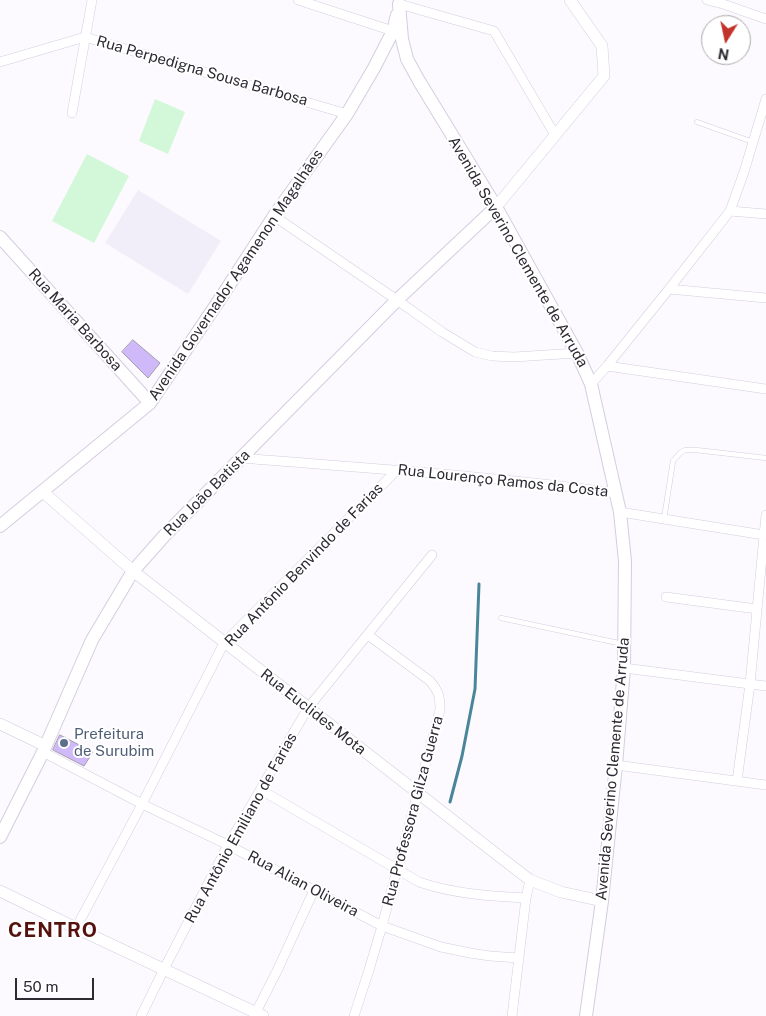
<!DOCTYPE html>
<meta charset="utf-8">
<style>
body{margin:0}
#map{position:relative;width:766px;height:1016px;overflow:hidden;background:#fcfafe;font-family:"Public Sans",sans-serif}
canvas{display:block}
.north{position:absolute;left:701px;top:15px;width:50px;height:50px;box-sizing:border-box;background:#fff;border:1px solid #abaaad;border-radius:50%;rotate:190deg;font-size:14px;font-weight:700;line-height:20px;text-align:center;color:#2d2a32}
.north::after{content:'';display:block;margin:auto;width:18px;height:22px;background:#c1332b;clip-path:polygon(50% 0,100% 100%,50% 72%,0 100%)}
.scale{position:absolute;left:15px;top:978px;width:79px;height:22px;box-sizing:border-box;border:2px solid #2d2a32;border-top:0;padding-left:6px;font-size:15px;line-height:18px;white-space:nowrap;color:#2d2a32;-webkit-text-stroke:4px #fff;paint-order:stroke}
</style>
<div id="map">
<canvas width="766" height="1016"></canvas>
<div class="north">N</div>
<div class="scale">50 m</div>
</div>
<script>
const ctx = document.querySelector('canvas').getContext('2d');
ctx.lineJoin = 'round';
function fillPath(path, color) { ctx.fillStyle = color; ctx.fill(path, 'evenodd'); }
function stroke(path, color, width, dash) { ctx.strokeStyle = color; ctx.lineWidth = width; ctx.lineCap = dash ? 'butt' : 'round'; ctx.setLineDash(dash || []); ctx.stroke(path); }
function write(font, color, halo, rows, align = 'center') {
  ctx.font = font + ' "Public Sans",sans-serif'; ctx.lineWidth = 4; ctx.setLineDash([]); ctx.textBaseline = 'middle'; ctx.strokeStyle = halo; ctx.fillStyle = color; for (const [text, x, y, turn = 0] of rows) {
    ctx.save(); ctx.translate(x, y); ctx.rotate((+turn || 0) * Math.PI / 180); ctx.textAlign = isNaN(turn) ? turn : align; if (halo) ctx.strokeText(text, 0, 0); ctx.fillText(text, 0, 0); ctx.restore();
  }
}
const built = new Path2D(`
 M138 190 221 241 188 294 105 243Z`);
const green = new Path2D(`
 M155 99 185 112 168 154 139 141Z
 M87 154 129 176 94 243 52 221Z`);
const stream = new Path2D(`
 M450 802 462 756 475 689 479 584`);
const building = new Path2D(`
 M133 340 160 363 148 378 122 352Z
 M60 735 93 752 84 766 53 750Z`);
const service = new Path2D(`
 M697 122 753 142
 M664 519 673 461 680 453 685 450H696L766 458
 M501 618 623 644`);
const minor = new Path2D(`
 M298 0 393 31
 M707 0 723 4 766 19
 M399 4 494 31 555 135
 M0 62 85 37 347 114
 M72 113 92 0
 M730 211 766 214
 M274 216 397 300 442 332 475 352 492 356 514 357 577 353
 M669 289 766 298
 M607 366 766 389
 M591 384 607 366 669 289 730 211 744 172 766 99
 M241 458C366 468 492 476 616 493
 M620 512 764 535
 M666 597 757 609
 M624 668 766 686
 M43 752 142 804 228 845 382 926 441 947 470 953 490 956 519 958
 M616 765 766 785
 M737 781 750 684 766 515
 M261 790 419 882C454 894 489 896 526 898
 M76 928 142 804 224 643 397 470
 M141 1016 164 969 228 845 308 708 432 555
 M254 1016 277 971 314 890
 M354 1016 369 970 382 926 440 710C440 696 439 692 430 681L368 635
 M512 1016 526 898 530 880`);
const tertiary = new Path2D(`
 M496 207 604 76 602 46 570 0
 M43 492 133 571 513 867 530 880 561 892 602 901
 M0 724 46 746
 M0 891 76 928 263 1016`);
const secondary = new Path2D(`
 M399 4 402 39 407 59 419 81 496 207 577 353 591 384 620 512 625 561 624 668 616 765 602 901 586 1016
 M0 237 150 403
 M0 526 150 403 222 296 274 216 347 114 374 68 393 31 397 15
 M0 837 43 752 92 640 133 571 165 535 397 300 496 207`);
const markers = [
 [64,743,5,"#5c6f8a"]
];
const streetNames = [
 ["Rua Perpedigna Sousa Barbosa",202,71,16],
 ["Avenida Severino Clemente de Arruda",518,252,60],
 ["Avenida Governador Agamenon Magalhães",236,275,-56],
 ["Rua Maria Barbosa",75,320,48],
 ["Rua Lourenço Ramos da Costa",503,481,6],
 ["Rua João Batista",207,493,-45],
 ["Rua Antônio Benvindo de Farias",304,565,-46],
 ["Rua Euclides Mota",313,712,38],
 ["Avenida Severino Clemente de Arruda",613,769,-85],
 ["Rua Professora Gilza Guerra",413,811,-75],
 ["Rua Antônio Emiliano de Farias",241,828,-61],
 ["Rua Alian Oliveira",303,884,28]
];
const serviceNames = [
 ["Prefeitura",74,734],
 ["de Surubim",74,751]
];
const districtNames = [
 ["CENTRO",53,931]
];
fillPath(built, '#f2eef9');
fillPath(green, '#d2f8d9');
stroke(stream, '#4a8699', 3);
fillPath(building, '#d0b9f8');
stroke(building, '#a39daf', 1);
stroke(service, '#d4cde1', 5.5);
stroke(minor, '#d4cde1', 10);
stroke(tertiary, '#d4cde1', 12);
stroke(secondary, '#d4cde1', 14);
stroke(service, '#fff', 4.5);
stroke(minor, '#fff', 9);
stroke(tertiary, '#fff', 11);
stroke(secondary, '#fff', 12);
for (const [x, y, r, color] of markers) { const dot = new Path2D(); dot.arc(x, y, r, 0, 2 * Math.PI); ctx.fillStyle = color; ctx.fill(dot); stroke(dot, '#fff', 2); }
write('15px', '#2d2a32', '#fff', streetNames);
write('15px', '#4e5e75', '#fff', serviceNames, 'left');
ctx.letterSpacing = '1px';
write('bold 20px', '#55110d', '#fff', districtNames);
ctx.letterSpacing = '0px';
</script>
